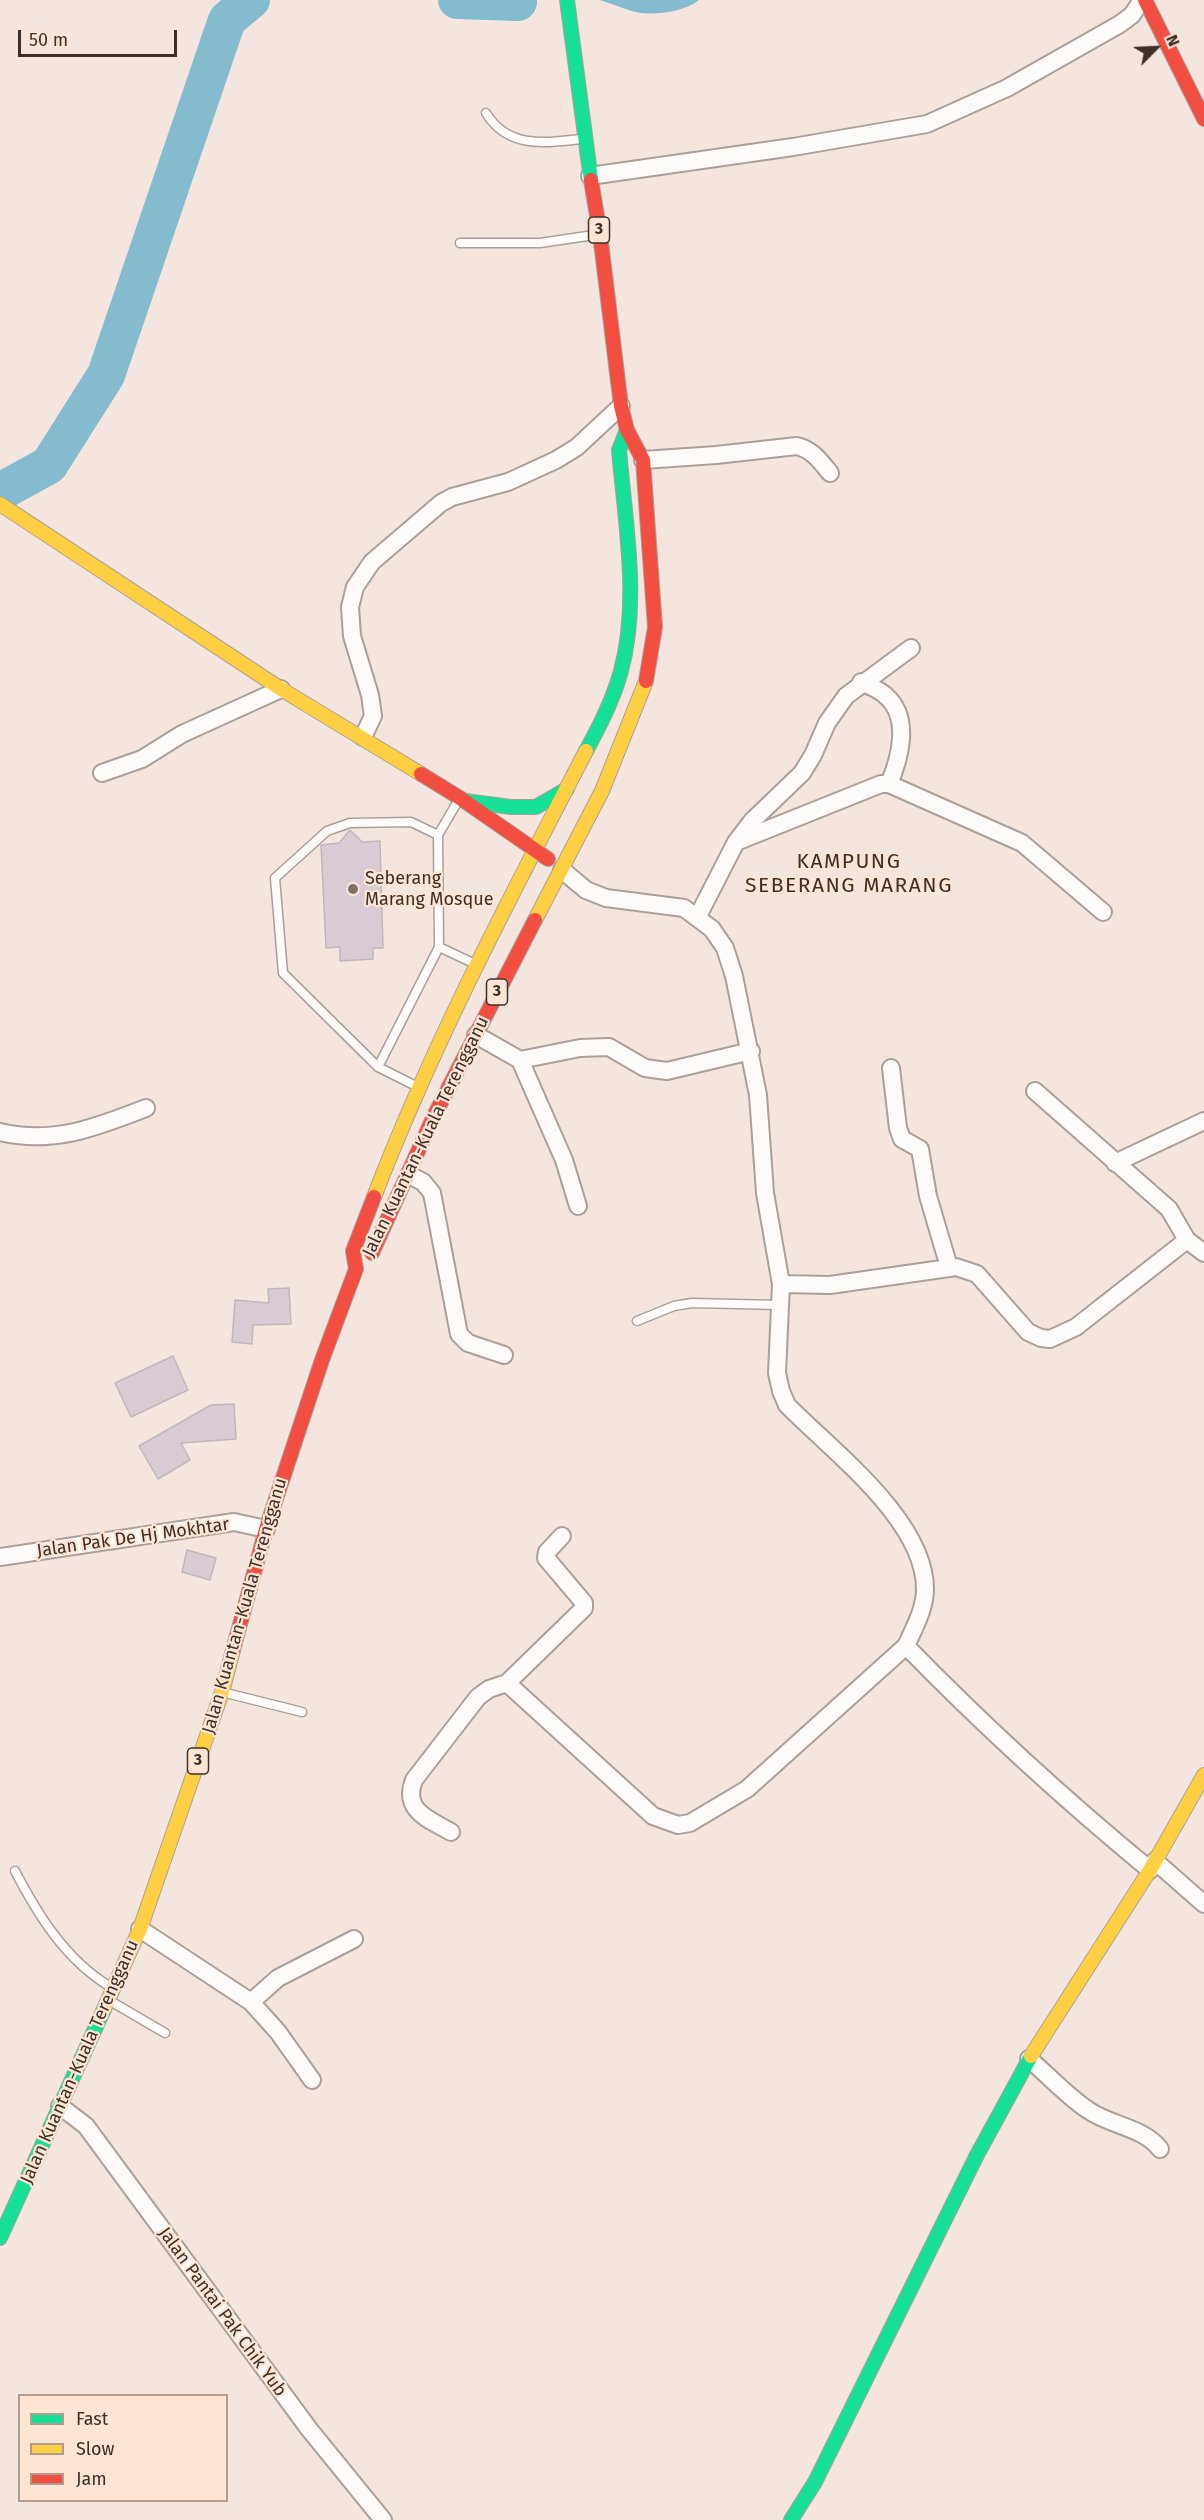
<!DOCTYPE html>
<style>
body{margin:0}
#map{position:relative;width:1204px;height:2520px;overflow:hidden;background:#f4e6de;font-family:"Fira Sans",sans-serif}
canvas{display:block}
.legend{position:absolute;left:18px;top:2394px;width:210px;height:108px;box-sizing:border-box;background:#fde4d5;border:2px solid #b09c90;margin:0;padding:8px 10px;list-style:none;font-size:18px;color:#3c3029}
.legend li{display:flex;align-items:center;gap:12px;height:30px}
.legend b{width:30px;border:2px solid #b09c90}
.north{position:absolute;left:1126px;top:18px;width:60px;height:60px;-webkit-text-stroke:4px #fde4d5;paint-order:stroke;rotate:66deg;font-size:16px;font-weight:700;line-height:24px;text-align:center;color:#3c3029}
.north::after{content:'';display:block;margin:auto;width:21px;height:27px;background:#3c3029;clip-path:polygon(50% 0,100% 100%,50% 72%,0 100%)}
.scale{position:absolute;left:18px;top:30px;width:159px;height:27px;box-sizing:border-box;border:3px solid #3c3029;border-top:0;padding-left:8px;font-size:18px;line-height:21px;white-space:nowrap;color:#3c3029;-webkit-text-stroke:4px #fde4d5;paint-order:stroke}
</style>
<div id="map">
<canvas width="1204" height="2520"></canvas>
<ul class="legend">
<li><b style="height:8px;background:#16e098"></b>Fast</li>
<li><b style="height:8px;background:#ffcf43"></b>Slow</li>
<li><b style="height:8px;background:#f24e42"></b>Jam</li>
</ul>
<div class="north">N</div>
<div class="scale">50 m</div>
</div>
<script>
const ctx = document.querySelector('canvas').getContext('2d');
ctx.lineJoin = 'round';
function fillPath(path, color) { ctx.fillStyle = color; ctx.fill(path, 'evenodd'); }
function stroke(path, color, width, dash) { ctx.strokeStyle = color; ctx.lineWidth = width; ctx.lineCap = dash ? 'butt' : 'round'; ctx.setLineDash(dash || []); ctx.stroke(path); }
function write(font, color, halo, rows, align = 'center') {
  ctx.font = font + ' "Fira Sans",sans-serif'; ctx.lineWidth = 4.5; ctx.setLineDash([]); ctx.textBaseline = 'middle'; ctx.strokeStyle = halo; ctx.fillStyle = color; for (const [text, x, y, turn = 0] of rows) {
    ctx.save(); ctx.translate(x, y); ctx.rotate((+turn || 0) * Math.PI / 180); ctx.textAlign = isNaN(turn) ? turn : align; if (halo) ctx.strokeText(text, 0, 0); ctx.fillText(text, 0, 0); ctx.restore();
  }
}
const water = new Path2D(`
 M600 0H699C686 11 658 15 641 13 628 11 613 4 600 0Z`);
const river = new Path2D(`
 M457 0 518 2
 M0 492 49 465 106 375 227 20 251 0`);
const building = new Path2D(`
 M350 830 362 842 380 841 383 948H373V959L340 961V947L326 948 321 845 339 843Z
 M289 1288 291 1324 253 1325 252 1344 232 1342 235 1300 269 1303 268 1289Z
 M173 1356 188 1390 131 1417 115 1383Z
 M234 1404 236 1439 181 1443 190 1460 158 1479 139 1446 211 1405Z
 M187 1550 216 1558 210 1580 182 1572Z`);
const lane = new Path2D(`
 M486 113C508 149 545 143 582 139
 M460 243H540L594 235
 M439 947 471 962
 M378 1067 439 947 438 835
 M414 1085 378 1067 283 973 275 878 327 831 350 823 411 822 438 835 458 801
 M637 1321 674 1306 692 1303 780 1305
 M226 1693 302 1712
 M15 1871C38 1915 65 1959 109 1986
 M112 2002 165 2033`);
const street = new Path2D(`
 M590 176 793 147 927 124 1007 88 1120 24 1132 15 1142 0
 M643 460 716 455 797 446C813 450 820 461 830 473
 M861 682C869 686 879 689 886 696 911 718 900 758 889 784
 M363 737 373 716 370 695 352 636 350 607 355 587 372 562 441 503 452 497 508 482 556 460 577 447 621 406
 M102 773 142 759 182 734 281 689
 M736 842 881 784H889L1022 843 1103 912
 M698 916 736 842 752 821 802 773 813 755 827 723 846 696 911 648
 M476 1035 520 1060 580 1048 609 1047 645 1068 667 1071 751 1051
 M520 1060 564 1160 578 1206
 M891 1068 898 1128 902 1139 920 1149 928 1196 949 1267
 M1035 1091 1169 1209 1187 1240
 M0 1132C53 1145 97 1127 146 1108
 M1115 1163 1204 1121
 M409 1175 423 1182 432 1193 459 1334 468 1343 504 1355
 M781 1284 830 1285 956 1267 977 1274 1028 1332 1041 1338 1050 1339 1076 1327 1187 1240 1204 1253
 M0 1557 234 1522 266 1529
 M906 1646C983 1725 1065 1800 1150 1870
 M507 1683 653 1816 678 1825 690 1823 747 1789 906 1646C914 1628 925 1609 925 1589 925 1520 832 1451 787 1405L781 1391 777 1373 781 1284 765 1193 758 1095 734 976 725 948 712 929 684 908 606 898 586 890 562 870
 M451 1832C429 1819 402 1811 414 1780L478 1697 489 1689 507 1683 584 1608V1603L546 1558 547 1552 562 1536
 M1155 1861 1204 1904
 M140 1929 251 2002 278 2032 312 2080
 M251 2002 278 1978 354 1939
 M1029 2059C1048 2075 1068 2097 1088 2110 1111 2126 1143 2127 1160 2149
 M60 2106 86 2126 309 2429 383 2520`);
const fast = new Path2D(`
 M567 0 591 180
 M586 751C600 725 613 700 621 671 640 600 625 522 619 450L627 430
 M465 801 511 807H536L567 789
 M0 2238 104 2009
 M791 2520 815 2482 977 2155 1031 2056`);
const slow = new Path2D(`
 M0 504 281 689 421 774
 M535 920 602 791 646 681
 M374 1197C433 1043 510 898 586 751
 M104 2009 140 1929 222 1692 233 1650
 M1031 2056 1150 1870 1204 1775`);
const jam = new Path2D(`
 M1145 0 1204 119
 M591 180 600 234 621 406 627 430 643 460 655 627 646 681
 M421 774 460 798 548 859
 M372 1253 434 1116 535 920
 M233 1650 266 1529 322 1360 356 1269 353 1251 374 1197`);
const markers = [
 [353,889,6,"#7c7068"]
];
const shields = [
 [599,230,21],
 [497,992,21],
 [198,1761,21]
];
const shieldNames = [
 ["3",599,230],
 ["3",497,992],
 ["3",198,1761]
];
const poiNames = [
 ["Seberang",365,879],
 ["Marang Mosque",365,900]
];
const streetNames = [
 ["Jalan Kuantan-Kuala Terengganu",426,1137,-64],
 ["Jalan Pak De Hj Mokhtar",133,1538,-8],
 ["Jalan Kuantan-Kuala Terengganu",245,1606,-74],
 ["Jalan Kuantan-Kuala Terengganu",80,2062,-66],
 ["Jalan Pantai Pak Chik Yub",222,2312,54]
];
const quarterNames = [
 ["KAMPUNG",849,862],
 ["SEBERANG MARANG",849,886]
];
fillPath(water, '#84bbce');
stroke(river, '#84bbce', 38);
fillPath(building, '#d9cbd3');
stroke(building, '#c0b7b9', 1.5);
stroke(lane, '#aba099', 11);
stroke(street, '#aba099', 20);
stroke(fast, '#aba099', 16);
stroke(slow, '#aba099', 16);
stroke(jam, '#aba099', 16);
stroke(lane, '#fdfbfa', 8);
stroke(street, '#fdfbfa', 16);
stroke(fast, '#16e098', 14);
stroke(slow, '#ffcf43', 14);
stroke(jam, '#f24e42', 14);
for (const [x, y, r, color] of markers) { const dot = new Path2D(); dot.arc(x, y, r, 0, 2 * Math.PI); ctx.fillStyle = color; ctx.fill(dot); stroke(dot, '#fde4d5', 2); }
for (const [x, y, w] of shields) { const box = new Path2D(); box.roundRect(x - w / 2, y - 13, w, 26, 4.5); ctx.fillStyle = '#fde4d5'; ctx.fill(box); stroke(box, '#3c3029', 1.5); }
write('bold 16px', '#3c3029', null, shieldNames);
write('18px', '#3c3029', '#fde4d5', poiNames, 'left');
write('18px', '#3c3029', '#fde4d5', streetNames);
ctx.letterSpacing = '1.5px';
write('21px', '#3c3029', '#fde4d5', quarterNames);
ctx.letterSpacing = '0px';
</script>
